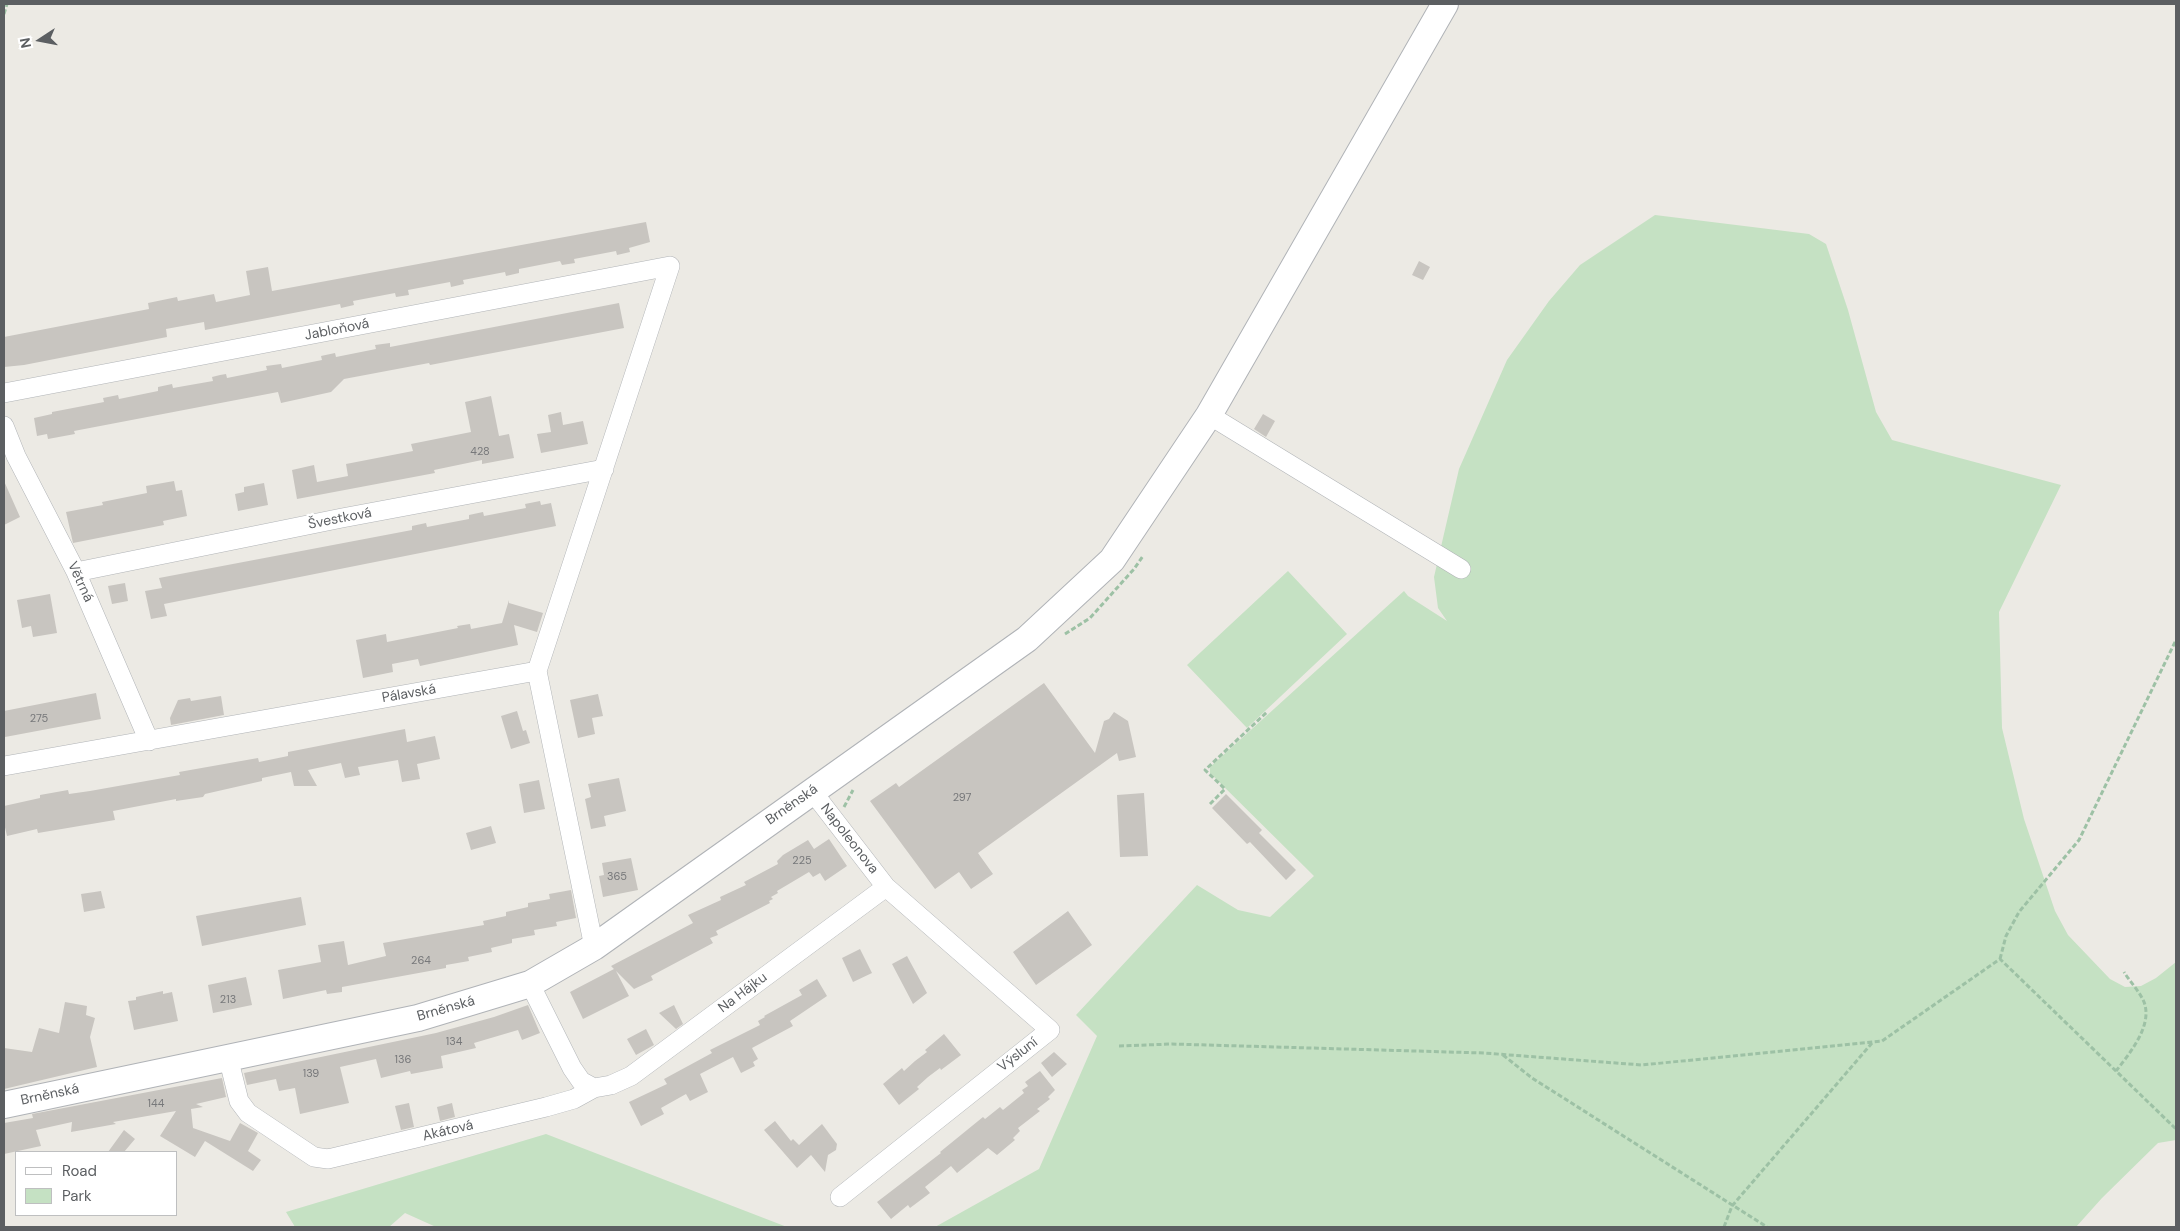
<!DOCTYPE html>
<meta charset="utf-8">
<style>
body{margin:0}
#map{position:relative;width:2180px;height:1231px;overflow:hidden;background:#eceae4;font-family:"DM Sans",sans-serif}
canvas{display:block}
.frame{position:absolute;inset:0;border:5px solid #5c5f62;pointer-events:none}
.legend{position:absolute;left:15px;top:1151px;width:162px;height:65px;box-sizing:border-box;background:#fff;border:1px solid #bebfc0;margin:0;padding:6px 9px;list-style:none;font-size:15px;color:#5c5f62}
.legend li{display:flex;align-items:center;gap:10px;height:25px}
.legend b{width:25px;border:1px solid #bebfc0}
.north{position:absolute;left:15px;top:15px;width:50px;height:50px;-webkit-text-stroke:4px #fff;paint-order:stroke;rotate:259deg;font-size:14px;font-weight:700;line-height:20px;text-align:center;color:#5c5f62}
.north::after{content:'';display:block;margin:auto;width:18px;height:22px;background:#5c5f62;clip-path:polygon(50% 0,100% 100%,50% 72%,0 100%)}
</style>
<div id="map">
<canvas width="2180" height="1231"></canvas>
<div class="frame"></div>
<ul class="legend">
<li><b style="height:6px;background:#fff"></b>Road</li>
<li><b style="height:14px;background:#c5e1c3"></b>Park</li>
</ul>
<div class="north">N</div>
</div>
<script>
const ctx = document.querySelector('canvas').getContext('2d');
ctx.lineJoin = 'round';
function fillPath(path, color) { ctx.fillStyle = color; ctx.fill(path, 'evenodd'); }
function stroke(path, color, width, dash) { ctx.strokeStyle = color; ctx.lineWidth = width; ctx.lineCap = dash ? 'butt' : 'round'; ctx.setLineDash(dash || []); ctx.stroke(path); }
function write(font, color, halo, rows, align = 'center') {
  ctx.font = font + ' "DM Sans",sans-serif'; ctx.lineWidth = 4.5; ctx.setLineDash([]); ctx.textBaseline = 'middle'; ctx.strokeStyle = halo; ctx.fillStyle = color; for (const [text, x, y, turn = 0] of rows) {
    ctx.save(); ctx.translate(x, y); ctx.rotate((+turn || 0) * Math.PI / 180); ctx.textAlign = isNaN(turn) ? turn : align; if (halo) ctx.strokeText(text, 0, 0); ctx.fillText(text, 0, 0); ctx.restore();
  }
}
const green = new Path2D(`
 M1655 215 1809 234 1826 244 1848 310 1876 412 1892 440 2061 485 1999 612 2002 728 2024 819 2055 911 2068 935 2110 979 2125 987 2141 986 2156 978 2176 962V1140L2158 1143 2102 1198 2076 1227H935L1039 1169 1097 1036 1076 1015 1197 885 1238 910 1270 917 1314 876 1210 773V767L1404 591 1408 596 1447 621 1438 608 1434 577 1459 469 1507 360 1549 301 1580 265Z
 M1288 571 1347 634 1247 728 1187 665Z
 M546 1134 787 1227H436L405 1213 389 1227H295L286 1212Z`);
const building = new Path2D(`
 M646 222 650 242 629 248 630 252 617 255 616 251 574 259 575 263 562 265 560 261 519 269V273L506 276 505 272 463 280 464 284 451 287 450 282 408 290 409 295 396 297 395 293 353 301 354 305 341 308 340 304 205 330 204 322 166 329 167 337 24 365 4 367V337L149 309 148 303 177 297 178 301 214 294 216 302 250 295 246 271 268 267 272 291Z
 M1419 261 1430 267 1423 280 1412 275Z
 M619 303 624 328 430 365 429 363 344 379 331 392 281 403 278 392 74 431 75 434 48 439 47 434 37 436 34 418 52 414V412L104 402 103 398 118 395 119 399 158 391V387L172 384 173 388 213 381 212 377 220 375 226 374 227 378 267 370 266 366 281 364 282 368 322 360 321 356 335 353 336 357 376 349 375 345 390 343V347Z
 M491 396 499 436 509 434 514 458 482 464V460L434 470 435 473 297 499 292 470 314 465 317 482 348 476 346 464 413 451 411 444 471 432 465 402Z
 M561 412 563 425 583 421 588 444 541 453 537 434 551 432 548 415Z
 M1263 414 1275 421 1266 437 1254 429Z
 M4 481 20 517 4 525Z
 M174 481 176 491 182 490 187 516 163 521 164 525 73 543 66 512 103 505 102 502 147 493 146 486Z
 M264 483 268 505 238 511 235 494 244 492V487Z
 M540 501 541 505 551 503 556 526 164 604 167 616 151 619 145 591 162 588 159 578 412 530V526L426 523 427 527 469 519V515L483 512 484 516 526 508 525 504Z
 M125 583 128 601 112 604 108 586Z
 M50 594 57 633 33 637 31 626 22 628 17 600Z
 M509 600V603L543 613 537 632 514 625 518 645 420 666 418 659 392 664 393 672 363 678 356 640 386 634 387 642 458 628 457 626 470 624 471 629 502 623Z
 M1044 683 1095 753 1104 721 1109 719 1114 712 1128 721 1136 757 1119 761 1117 753 978 853 993 874 971 889 959 872 935 889 870 801 896 783 899 787Z
 M96 693 101 719 5 737 4 711Z
 M598 694 603 716 592 718 595 734 578 738 570 700Z
 M221 696 224 715 171 725 170 718 178 700 190 698 191 701Z
 M517 711 523 731 526 730 530 743 511 749 501 716Z
 M405 729 407 742 435 736 440 759 417 764 420 779 402 782 398 760 358 767 360 775 345 778 341 763 308 770 317 786H294L291 772 262 778V781L205 794 203 797 176 801V799L113 811 115 820 38 833 37 829 7 836 4 823V806L40 798V795L68 790 69 794 90 791 180 775 179 772 258 758 259 762 288 756V752Z
 M619 778 626 811 604 816 606 826 591 829 585 799 591 797 588 784Z
 M539 780 545 809 524 813 519 784Z
 M1144 793 1148 856 1120 857 1117 795Z
 M1226 794 1262 830 1259 833 1296 870 1286 880 1250 842 1247 844 1212 808Z
 M491 826 496 843 471 850 466 833Z
 M829 839 847 866 825 881 820 873 813 877 809 872 777 891 778 893 771 897 773 899 769 901 770 903 716 931 718 935 710 938 713 943 651 976 653 980 634 989 616 971 629 996 583 1019 570 992 614 969 611 966 693 923 688 915 721 900 720 897 746 885 744 882 778 864 777 861 783 855 808 840 814 849Z
 M631 858 638 890 603 897 599 876 604 875 602 863Z
 M571 890 576 918 556 922 557 926 534 930 535 935 512 939V943L491 948 492 952 468 957 469 961 446 965V968L342 987V992L327 994 326 990 283 999 278 970 321 962 318 945 344 941 348 965 386 956 383 943 484 925 483 921 506 916V912L528 907V903L550 899 549 894Z
 M101 891 105 908 84 912 81 894Z
 M301 897 306 925 202 946 196 916Z
 M1068 911 1092 945 1036 985 1013 952Z
 M860 949 872 973 853 982 842 958Z
 M907 956 927 993 913 1004 892 964Z
 M246 977 252 1005 213 1013 208 985Z
 M817 979 827 996 790 1021 793 1026 752 1048 758 1059 753 1062 755 1066 741 1073 733 1057 700 1074 708 1092 690 1101 686 1094 661 1108 664 1114 641 1126 629 1102 667 1084 664 1079 712 1053 710 1050 760 1025 758 1021 765 1017 764 1016 802 995 799 990Z
 M163 991V994L172 992 178 1021 134 1030 128 1001 136 1000V997Z
 M65 1002 87 1006 86 1015 95 1018 90 1037 97 1067 4 1089V1048L32 1052 39 1028 59 1033Z
 M528 1005 540 1033 522 1040 518 1030 474 1043 476 1048 441 1056 443 1068 411 1074 410 1071 381 1078 376 1059 340 1067 349 1103 300 1114 295 1088 279 1091 276 1079 247 1085 244 1073 436 1033 494 1017Z
 M674 1005 683 1024 676 1029 659 1013Z
 M646 1029 654 1045 636 1055 627 1039Z
 M944 1034 961 1055 941 1070 940 1068 928 1077 917 1087 919 1089 899 1105 883 1084 902 1068 904 1071 915 1061 927 1052 925 1050Z
 M1054 1052 1067 1064 1052 1077 1041 1063Z
 M1040 1071 1055 1090 1048 1097 1050 1099 1037 1109 1040 1111 1018 1128 1020 1131 1013 1138 1015 1140 997 1155 988 1148 957 1173 951 1166 925 1187 930 1193 910 1208 908 1205 891 1219 877 1202 941 1153 940 1152 983 1117 985 1119 1000 1107 1003 1110 1024 1093 1022 1090 1028 1086 1025 1082Z
 M222 1078 226 1097 196 1104 203 1107 191 1109 193 1128 230 1141 240 1123 258 1133 248 1151 261 1160 253 1171 205 1141 195 1157 160 1136 176 1111 113 1122 116 1124 71 1132 72 1122 36 1130 41 1146 4 1154V1123L33 1118 32 1114 69 1107Z
 M409 1103 414 1127 401 1130 395 1106Z
 M452 1103 455 1117 440 1121 437 1107Z
 M775 1121 791 1141 793 1139 799 1145 822 1124 837 1144 836 1150 828 1155 825 1172 811 1155 797 1168 764 1130Z
 M124 1130 135 1139 124 1152H108Z`);
const path = new Path2D(`
 M4 14 7 4
 M1065 634 1090 618 1134 569 1143 556
 M1210 804 1225 789 1205 770 1267 712
 M844 807 853 790
 M2000 959 2006 936 2019 912 2079 840 2176 640
 M1119 1046 1172 1044 1484 1053 1642 1065 1882 1041 2000 959 2176 1129
 M1503 1055 1532 1078 1767 1227
 M2116 1071C2129 1054 2151 1028 2145 1005 2142 994 2130 982 2124 972
 M1724 1227 1732 1206 1872 1043`);
const street = new Path2D(`
 M4 393 670 266 537 671
 M1209 415 1461 569
 M4 426 16 456 76 572 149 741
 M76 572 342 518 604 469
 M4 766 537 671 594 947
 M812 791 886 887 1050 1030 840 1197
 M530 984 572 1068 581 1081 594 1088
 M228 1057 239 1101 248 1113 314 1157 328 1159 546 1107 574 1099 594 1088 611 1085 631 1076 886 887`);
const secondary = new Path2D(`
 M4 1105 418 1018 530 984 594 947 1027 639 1112 560 1209 415 1445 4`);
const numberNames = [
 ["428",480,452],
 ["275",39,719],
 ["297",962,798],
 ["225",802,861],
 ["365",617,877],
 ["264",421,961],
 ["213",228,1000],
 ["134",454,1042],
 ["136",403,1060],
 ["139",311,1074],
 ["144",156,1104]
];
const streetNames = [
 ["Jabloňová",337,330,-11],
 ["Švestková",340,519,-11],
 ["Větrná",80,582,65],
 ["Pálavská",409,694,-10],
 ["Brněnská",792,805,-35],
 ["Napoleonova",849,839,52],
 ["Na Hájku",743,993,-37],
 ["Brněnská",446,1009,-16],
 ["Výsluní",1018,1055,-38],
 ["Brněnská",50,1095,-12],
 ["Akátová",448,1131,-13]
];
fillPath(green, '#c5e1c3');
fillPath(building, '#c8c5c0');
stroke(street, '#b1b4b7', 20);
stroke(secondary, '#b0b3b7', 28);
stroke(path, '#9dc1a5', 3, [5, 2.5]);
stroke(street, '#fff', 19);
stroke(secondary, '#fff', 26);
write('11px', '#77787a', null, numberNames);
write('14px', '#5c5f62', '#fff', streetNames);
</script>
